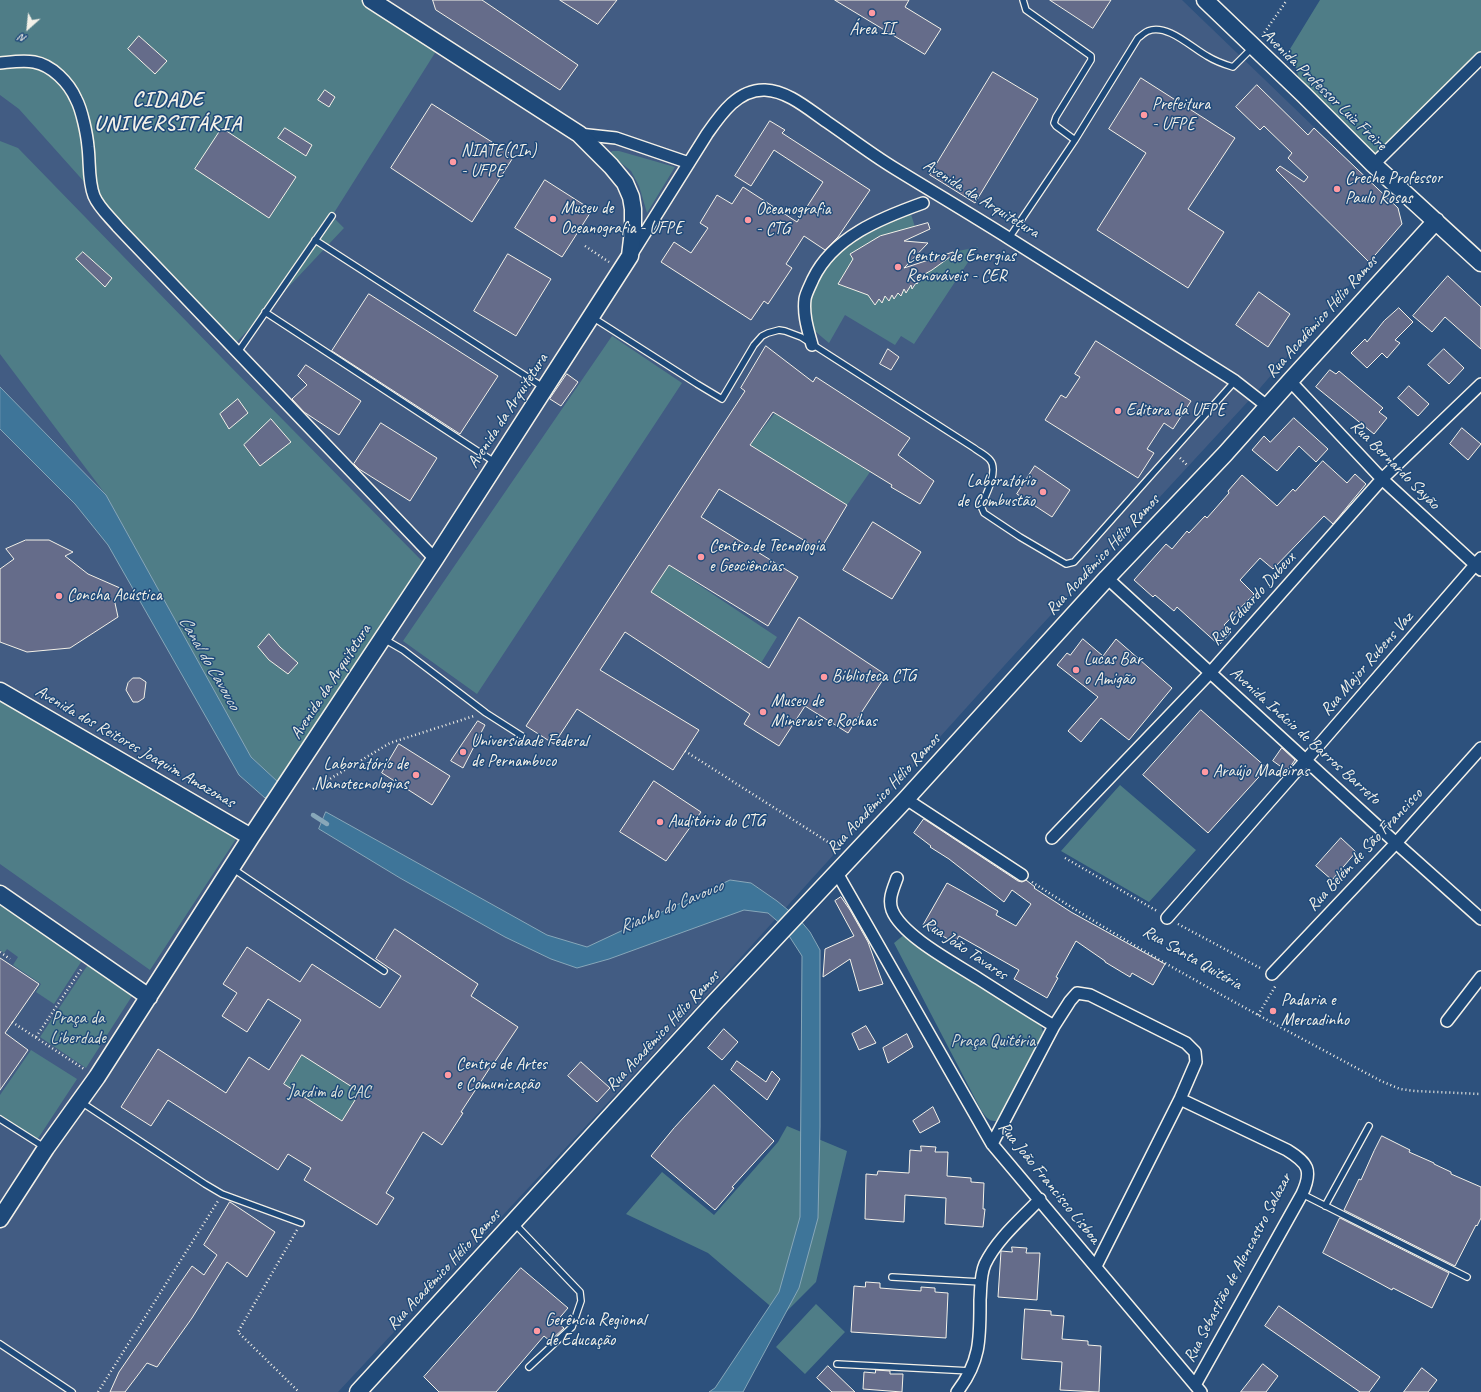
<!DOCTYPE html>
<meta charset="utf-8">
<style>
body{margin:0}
#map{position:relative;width:1481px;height:1392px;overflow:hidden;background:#2d517d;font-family:Caveat,sans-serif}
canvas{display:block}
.north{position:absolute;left:8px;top:8px;width:40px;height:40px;-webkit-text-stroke:3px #1f4a7a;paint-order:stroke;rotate:207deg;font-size:11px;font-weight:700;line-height:16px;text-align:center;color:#f4f1e8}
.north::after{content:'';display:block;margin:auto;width:14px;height:18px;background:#f4f1e8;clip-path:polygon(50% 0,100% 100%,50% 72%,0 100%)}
</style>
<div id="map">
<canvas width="1481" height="1392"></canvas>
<div class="north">N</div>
</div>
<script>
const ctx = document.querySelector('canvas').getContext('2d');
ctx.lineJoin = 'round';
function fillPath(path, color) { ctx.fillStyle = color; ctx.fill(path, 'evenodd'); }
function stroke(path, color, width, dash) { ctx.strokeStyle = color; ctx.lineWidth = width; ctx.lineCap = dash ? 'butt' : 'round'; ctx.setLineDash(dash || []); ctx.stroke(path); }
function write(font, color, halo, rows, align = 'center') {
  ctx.font = font + ' Caveat,sans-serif'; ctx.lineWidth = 3; ctx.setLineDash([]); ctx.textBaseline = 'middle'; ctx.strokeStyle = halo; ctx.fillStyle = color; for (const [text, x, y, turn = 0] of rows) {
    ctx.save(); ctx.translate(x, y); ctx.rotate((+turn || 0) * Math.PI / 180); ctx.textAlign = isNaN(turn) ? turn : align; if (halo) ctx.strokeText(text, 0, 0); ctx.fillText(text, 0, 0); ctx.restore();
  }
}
const built = new Path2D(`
 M0 0H1182L1398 208 1402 224 1254 395 1013 656 669 1037 338 1392H0Z`);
const green = new Path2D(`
 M0 0H370L440 45 332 216 344 228 232 347 19 109 0 95Z
 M1320 0H1481V55L1373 164 1304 95 1290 49Z
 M0 141 18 148 223 359 423 562 278 782 251 757 106 495 0 354Z
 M612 151H619L675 167 647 213 639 186 631 171 610 154Z
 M910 211 915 227 880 236 851 254 854 261 839 283 840 285 861 292 866 281 875 304 879 299 882 303 884 297 882 295 887 293 886 297 889 301 891 297 890 293 895 299 897 294 896 290 901 296 903 291 902 287 906 293 910 284 912 289 915 285 913 280 917 284 919 280 918 277 939 265 948 253 978 247 914 344 901 336 895 345 845 315 829 343 816 332 810 323 809 296 824 268 853 239Z
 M612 336 682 383 477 694 403 641Z
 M775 413 870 472 847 505 750 445Z
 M669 565 777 637 761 663 651 592Z
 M0 692 238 836 150 970 0 864Z
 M1120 785 1196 850 1149 902 1061 851Z
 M0 884 90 948 54 1004 36 992 41 984 13 965 18 957 7 949 4 953 0 950Z
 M905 934 1041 1025 1043 1032 1042 1039 999 1118 996 1121C989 1122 985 1116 981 1110L894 943Z
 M95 954 139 985 86 1068 40 1037Z
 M319 1028 401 1117 349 1110 342 1121 284 1084Z
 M31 1050 77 1079 37 1140 0 1117V1095Z
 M787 1126 847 1151 816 1282 782 1316 708 1253 626 1214 662 1172 714 1215 778 1142Z
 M816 1304 845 1332 805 1374 776 1347Z`);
const water = new Path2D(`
 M0 387 106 495 251 757 278 782C276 789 272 794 265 798L239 775 108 545 75 504 0 429Z
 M326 812 547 935 587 947 730 880 751 883 777 901 799 919 810 932 820 950V1127L818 1218 799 1288 743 1392H709L715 1388 779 1292 800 1217 802 956 782 925 768 913 744 910 609 959 577 968 551 959 505 937 400 878 319 829Z`);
const stream = new Path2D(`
 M313 815 327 824`);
const building = new Path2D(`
 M433 0H482L578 65 560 90 436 10Z
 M560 0H617L598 24Z
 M835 0H909L905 7 941 29 925 54Z
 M1050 0H1111L1093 28Z
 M139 36 167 61 155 74 128 49Z
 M993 72 1038 99 975 203 930 175Z
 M1141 78 1235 138 1188 209 1224 232 1188 288 1097 230 1146 153 1109 129Z
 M1257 85 1308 135 1314 128 1398 208 1402 224 1369 262 1276 170 1280 166 1304 182 1308 177 1288 158 1292 153 1264 126 1260 130 1236 107Z
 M325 90 335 97 329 107 318 100Z
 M432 104 514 156 472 222 391 168Z
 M770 121 785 130 782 133 870 190 838 237 825 250 804 236 786 264 792 268 768 304 764 301 751 320 661 262 674 242 691 253 708 228 700 223 717 195 732 204 743 187 797 222 823 182 774 150 751 186 735 176Z
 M222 128 296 177 269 218 195 169Z
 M285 128 312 145 306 156 278 138Z
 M545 180 592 210 562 257 515 228Z
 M928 223 930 229 904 241 928 243 904 268 953 252 954 254 932 270 923 275 917 284 916 283 912 289 911 285 906 293 904 289 901 296 898 293 894 299 892 295 889 301 885 296 882 303 879 299 875 305 868 295 838 284 853 259 850 254 880 236Z
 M83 252 112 278 105 287 76 259Z
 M508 254 551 279 516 336 474 311Z
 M1448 276 1481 307V349L1445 317 1432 332 1413 316Z
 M1259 292 1290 314 1268 347 1236 325Z
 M369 294 498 376 460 434 332 351Z
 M1399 308 1413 322 1395 340 1400 343 1387 358 1382 353 1367 368 1351 353 1365 339 1367 342 1384 321Z
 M1096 341 1191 401 1173 429 1164 423 1147 449 1154 453 1138 478 1045 420 1061 395 1066 398 1080 377 1075 374Z
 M766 346 813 382 816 377 910 438 898 455 934 481 920 504 891 487 892 485 773 412 750 445 847 505 820 550 719 489 701 517 798 577 768 626 669 565 651 592 769 668 799 617 886 675 848 733 805 706 779 746 744 724 750 714 625 632 600 670 699 730 673 770 577 709 554 744 526 726 745 391 741 388Z
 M888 349 899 357 891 370 880 364Z
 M1444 349 1464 368 1449 384 1428 365Z
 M306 365 361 401 339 435 304 412 292 399 307 385 298 376Z
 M1330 370 1336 374 1339 371 1383 408 1379 412 1387 418 1374 434 1316 387Z
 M567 374 578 382 561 406 550 399Z
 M1409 386 1429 404 1418 416 1398 398Z
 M238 399 248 413 229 429 220 414Z
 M1294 418 1328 449 1316 462 1299 446 1277 471 1252 450 1264 436 1270 442Z
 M271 419 291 442 260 466 244 445Z
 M381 423 437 458 410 501 359 469 354 464Z
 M1462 428 1481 444 1468 460 1450 444Z
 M1323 461 1347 483 1355 474 1366 484 1333 524 1324 516 1273 569 1260 558 1240 580 1254 594 1224 625 1231 632 1219 645 1177 607 1174 611 1155 595 1153 597 1134 580 1166 544 1172 549 1187 531 1189 533 1205 516 1207 518 1229 493 1228 491 1242 475 1277 506 1293 489 1295 491Z
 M1035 466 1070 490 1052 517 1017 494Z
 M873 522 921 552 892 599 843 570Z
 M26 540H49L73 552 65 556 88 574 120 588 115 603 118 617 70 648 27 652 0 642V569L14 559 6 549Z
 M269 634 280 647 298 663 288 674 269 660 258 647Z
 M1083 639 1103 656 1116 639 1172 688 1129 740 1101 718 1081 742 1068 731 1098 697 1057 665 1067 653 1070 655Z
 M133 678H140L146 682 144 698 138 702H133L126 690 128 683Z
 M1201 710 1267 768 1208 833 1143 775Z
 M478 721 485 725 463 768 451 761Z
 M399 744 450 776 432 805 382 773Z
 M1282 748 1295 760 1287 771 1273 761Z
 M654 781 701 812 666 861 620 832Z
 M924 819 1018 881 1022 882 1026 880 1035 887 1034 888 1071 912 1165 964 1153 985 1132 973 1130 977 1105 962V961L1076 941 1056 977 1058 978 1047 998 1014 979 1019 970 959 936 955 943 923 925 947 883 998 911 996 915 1016 926 1031 904 1012 890 1004 902 949 859 930 847 931 846 914 833Z
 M1341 838 1356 852 1332 880 1316 866Z
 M841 897 850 910 868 942 883 984 859 991 850 959 823 977 825 949 854 936 835 901Z
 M395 929 478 984 471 996 518 1027 494 1063H493L461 1112 463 1113 442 1145 423 1132 386 1193 394 1198 377 1225 304 1180 311 1168 288 1154 278 1170 168 1100 151 1126 121 1107 158 1049 226 1093 249 1057 269 1070 301 1020 268 999 247 1032 222 1016 237 993 223 984 247 947 300 982 312 964 380 1008 401 976 376 959ZM302 1055 360 1092 342 1121 284 1084Z
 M0 958 39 984 5 1033 28 1050 0 1090Z
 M866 1026 876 1043 859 1050 852 1034Z
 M724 1029 738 1042 722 1060 708 1048Z
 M907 1034 913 1047 888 1063 883 1048Z
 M737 1061 766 1082 772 1071 780 1079 767 1100 731 1070Z
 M581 1062 610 1088 597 1102 568 1076Z
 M714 1085 774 1141 732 1187 734 1188 715 1210 651 1156 674 1128Z
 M933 1107 940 1122 920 1133 913 1121Z
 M1382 1136 1410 1150 1409 1152 1434 1163V1164L1451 1172V1174L1481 1187V1218L1477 1226 1476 1225 1455 1266 1344 1210 1359 1179 1361 1180 1374 1151Z
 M921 1146 936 1147 935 1152H948L947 1176 971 1178V1182L984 1183 983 1209H985L983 1227 945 1224 946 1198 905 1195 904 1222 865 1219 866 1174 877 1175 878 1171 909 1173 910 1150 921 1151Z
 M230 1202 275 1232 247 1277 227 1262 192 1318 157 1367 147 1363 125 1392H110L119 1372 192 1266 204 1275 217 1255 204 1245Z
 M1340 1218 1449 1273 1432 1308 1393 1288 1392 1290 1381 1284 1323 1253Z
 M1012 1247 1027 1248 1026 1253H1040L1037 1300 998 1297 1001 1251 1012 1252Z
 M521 1268 568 1308 556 1322 564 1328 550 1341 544 1336 496 1392H439L424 1377Z
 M866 1282 880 1283V1288L893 1289 921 1291V1287L935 1288V1292L948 1293 946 1338 851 1332 854 1286 865 1287Z
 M1279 1306 1380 1377 1369 1392H1360L1265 1326Z
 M1025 1309 1051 1311V1315L1064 1316 1062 1339 1088 1341V1345L1101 1346 1099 1392 1060 1390 1062 1362 1022 1359Z
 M1263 1364 1278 1376 1266 1392H1241Z
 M828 1366 855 1392H832L817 1378Z
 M1422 1368 1437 1380 1428 1392H1404Z
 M876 1370 890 1371V1374H903L902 1392 863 1389 864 1372 875 1373Z`);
const path = new Path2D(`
 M1262 36 1287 0
 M585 246 609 262
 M1180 458 1188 466
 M685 751 839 849
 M313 789 390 743 474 716
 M1065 858 1157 911
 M1032 882C1144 955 1263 1018 1381 1081L1400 1089 1415 1091 1481 1094
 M1178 924 1262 969
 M0 952 10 959
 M1258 1015 1276 985
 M12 1022 84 1069
 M36 1037 82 968
 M297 1230 238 1332 299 1392
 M98 1392 218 1201`);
const lane = new Path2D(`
 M1023 0 1026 10 1091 56V60L1056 117 1054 123 1056 126 1075 140
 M1009 238 1075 140 1138 38C1141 36 1145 32 1148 31 1167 23 1192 48 1207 56 1215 61 1223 64 1233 67L1252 48
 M315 240 543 387
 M265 312 496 463
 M592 317 697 384 722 399 754 345 762 336 768 333 779 330 785 331 801 337 974 448C979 452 986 455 990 460 999 470 986 495 981 506L984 513 1020 537 1066 564 1074 562 1235 381
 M238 352 332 216
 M384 639 403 650 486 713 522 736
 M232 868 384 971
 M81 1102 205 1184 222 1194 301 1223
 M0 1119 44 1147
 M1302 1194 1467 1277
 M1325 1206 1369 1126
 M514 1223 580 1292 581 1301 572 1327 529 1367
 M892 1277 981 1282
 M0 1344 72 1392
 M837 1364 971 1371`);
const street = new Path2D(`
 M0 63C11 62 23 60 34 62 52 65 69 83 76 99 82 110 87 135 88 147 90 162 88 181 94 196 99 208 110 217 118 227L435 559
 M579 134 616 138 689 163
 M1374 164 1481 58
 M633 252 707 134C721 114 738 89 765 90 788 91 808 109 827 122 849 137 871 154 894 168 933 192 972 215 1010 239 1085 286 1160 334 1235 381L1267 406
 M812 345C808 330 803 315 805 299 806 293 810 286 813 279 833 237 881 218 923 203
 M1290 381 1382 479 1481 570
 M1107 578 1396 843 1481 919
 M906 799 1022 875
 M1052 838 1210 673 1382 479 1481 384
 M837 873 992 1144 1201 1392
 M897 878C893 889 888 899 892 910 902 936 956 964 979 979 1004 995 1029 1011 1054 1026
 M1167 918 1306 760 1481 558
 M1272 974 1396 843 1481 748
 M1447 1021 1481 977
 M1180 1099 1287 1150C1308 1163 1313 1170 1302 1194L1195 1385
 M992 1144 1054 1026 1070 1001 1077 993 1090 995 1186 1043 1195 1052 1196 1062 1180 1099 1096 1266
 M957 1392C981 1361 980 1338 980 1300 981 1288 980 1275 985 1264 997 1239 1021 1219 1040 1199`);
const secondary = new Path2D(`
 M1205 0 1304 95 1373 164 1481 263
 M0 691 251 837
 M0 894 149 997
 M0 1219 46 1148 97 1077 251 837 435 559 630 256 633 231V209L631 197 625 183 611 166 579 134 371 0
 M358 1392 716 1001 906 799 1107 578 1225 454 1290 381 1436 221`);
const markers = [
 [872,13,4,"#ff9aa2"],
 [1144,115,4,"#ff9aa2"],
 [453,162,4,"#ff9aa2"],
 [1337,189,4,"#ff9aa2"],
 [553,219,4,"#ff9aa2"],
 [748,220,4,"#ff9aa2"],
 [898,267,4,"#ff9aa2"],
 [1118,411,4,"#ff9aa2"],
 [1043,492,4,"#ff9aa2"],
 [701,557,4,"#ff9aa2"],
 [59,596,4,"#ff9aa2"],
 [1076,670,4,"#ff9aa2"],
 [824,677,4,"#ff9aa2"],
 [763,712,4,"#ff9aa2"],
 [463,752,4,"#ff9aa2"],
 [1205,772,4,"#ff9aa2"],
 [416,775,4,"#ff9aa2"],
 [660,822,4,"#ff9aa2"],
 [1273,1011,4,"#ff9aa2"],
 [448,1075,4,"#ff9aa2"],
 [537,1331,4,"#ff9aa2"]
];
const poiNames = [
 ["Área II",872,30,"center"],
 ["Prefeitura",1152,105],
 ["- UFPE",1152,125],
 ["NIATE(CIn)",461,152],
 ["- UFPE",461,172],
 ["Creche Professor",1345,179],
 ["Paulo Rosas",1345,199],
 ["Museu de",561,209],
 ["Oceanografia - UFPE",561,229],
 ["Oceanografia",756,210],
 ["- CTG",756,230],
 ["Centro de Energias",906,257],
 ["Renováveis - CER",906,277],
 ["Editora da UFPE",1126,411],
 ["Laboratório",1035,482,"right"],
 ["de Combustão",1035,502,"right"],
 ["Centro de Tecnologia",709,547],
 ["e Geociências",709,567],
 ["Concha Acústica",67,596],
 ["Lucas Bar",1084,660],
 ["o Amigão",1084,680],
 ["Biblioteca CTG",832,677],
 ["Museu de",771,702],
 ["Minerais e Rochas",771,722],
 ["Universidade Federal",471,742],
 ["de Pernambuco",471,762],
 ["Laboratório de",408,765,"right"],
 ["Nanotecnologias",408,785,"right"],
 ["Araújo Madeiras",1213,772],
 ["Auditório do CTG",668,822],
 ["Padaria e",1281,1001],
 ["Mercadinho",1281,1021],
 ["Centro de Artes",456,1065],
 ["e Comunicação",456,1085],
 ["Gerência Regional",545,1321],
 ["de Educação",545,1341]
];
const streetNames = [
 ["Avenida Professor Luiz Freire",1324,90,44],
 ["Avenida da Arquitetura",981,199,32],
 ["Rua Acadêmico Hélio Ramos",1322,317,-48],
 ["Avenida da Arquitetura",508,411,-57],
 ["Rua Bernardo Sayão",1395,465,45],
 ["Rua Acadêmico Hélio Ramos",1103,555,-47],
 ["Rua Eduardo Dubeux",1253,599,-48],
 ["Rua Major Rubens Vaz",1367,664,-49],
 ["Avenida da Arquitetura",331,682,-57],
 ["Avenida Inácio de Barros Barreto",1305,736,42],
 ["Avenida dos Reitores Joaquim Amazonas",135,747,30],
 ["Rua Acadêmico Hélio Ramos",884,794,-47],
 ["Rua Belém de São Francisco",1365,850,-47],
 ["Rua João Tavares",965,949,34],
 ["Rua Santa Quitéria",1192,958,30],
 ["Rua Acadêmico Hélio Ramos",663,1031,-47],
 ["Rua João Francisco Lisboa",1049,1183,51],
 ["Rua Sebastião de Alencastro Salazar",1238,1268,-62],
 ["Rua Acadêmico Hélio Ramos",444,1270,-47]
];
const parkNames = [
 ["Praça da",78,1019],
 ["Liberdade",78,1039],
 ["Praça Quitéria",993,1042],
 ["Jardim do CAC",329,1093]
];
const waterNames = [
 ["Canal do Cavouco",209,663,60],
 ["Riacho do Cavouco",671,907,-23]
];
const districtNames = [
 ["CIDADE",168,100],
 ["UNIVERSITÁRIA",168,124]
];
fillPath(built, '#425c83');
fillPath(green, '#4f7d87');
fillPath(water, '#3e7599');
stroke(water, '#87a7b9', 1);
stroke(stream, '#87a7b9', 4.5);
fillPath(building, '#656c8a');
stroke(building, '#f4f1e8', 1);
stroke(lane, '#f4f1e8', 8);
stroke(street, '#f4f1e8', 14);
stroke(secondary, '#f4f1e8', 19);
stroke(path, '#f4f1e8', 2.5, [1, 3]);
stroke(lane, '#1f4a7a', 5.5);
stroke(street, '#1f4a7a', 11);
stroke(secondary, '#1f4a7a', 16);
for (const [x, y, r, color] of markers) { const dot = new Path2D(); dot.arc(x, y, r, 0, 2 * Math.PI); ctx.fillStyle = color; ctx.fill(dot); stroke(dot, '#1f4a7a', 1.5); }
write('17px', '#f4f1e8', '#1f4a7a', poiNames, 'left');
write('17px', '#f4f1e8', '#1f4a7a', streetNames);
write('17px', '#dbe0d9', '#1f4a7a', parkNames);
write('italic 18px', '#d9dedc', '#1f4a7a', waterNames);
ctx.letterSpacing = '1px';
write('bold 21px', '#f4f1e8', '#1f4a7a', districtNames);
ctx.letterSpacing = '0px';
</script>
